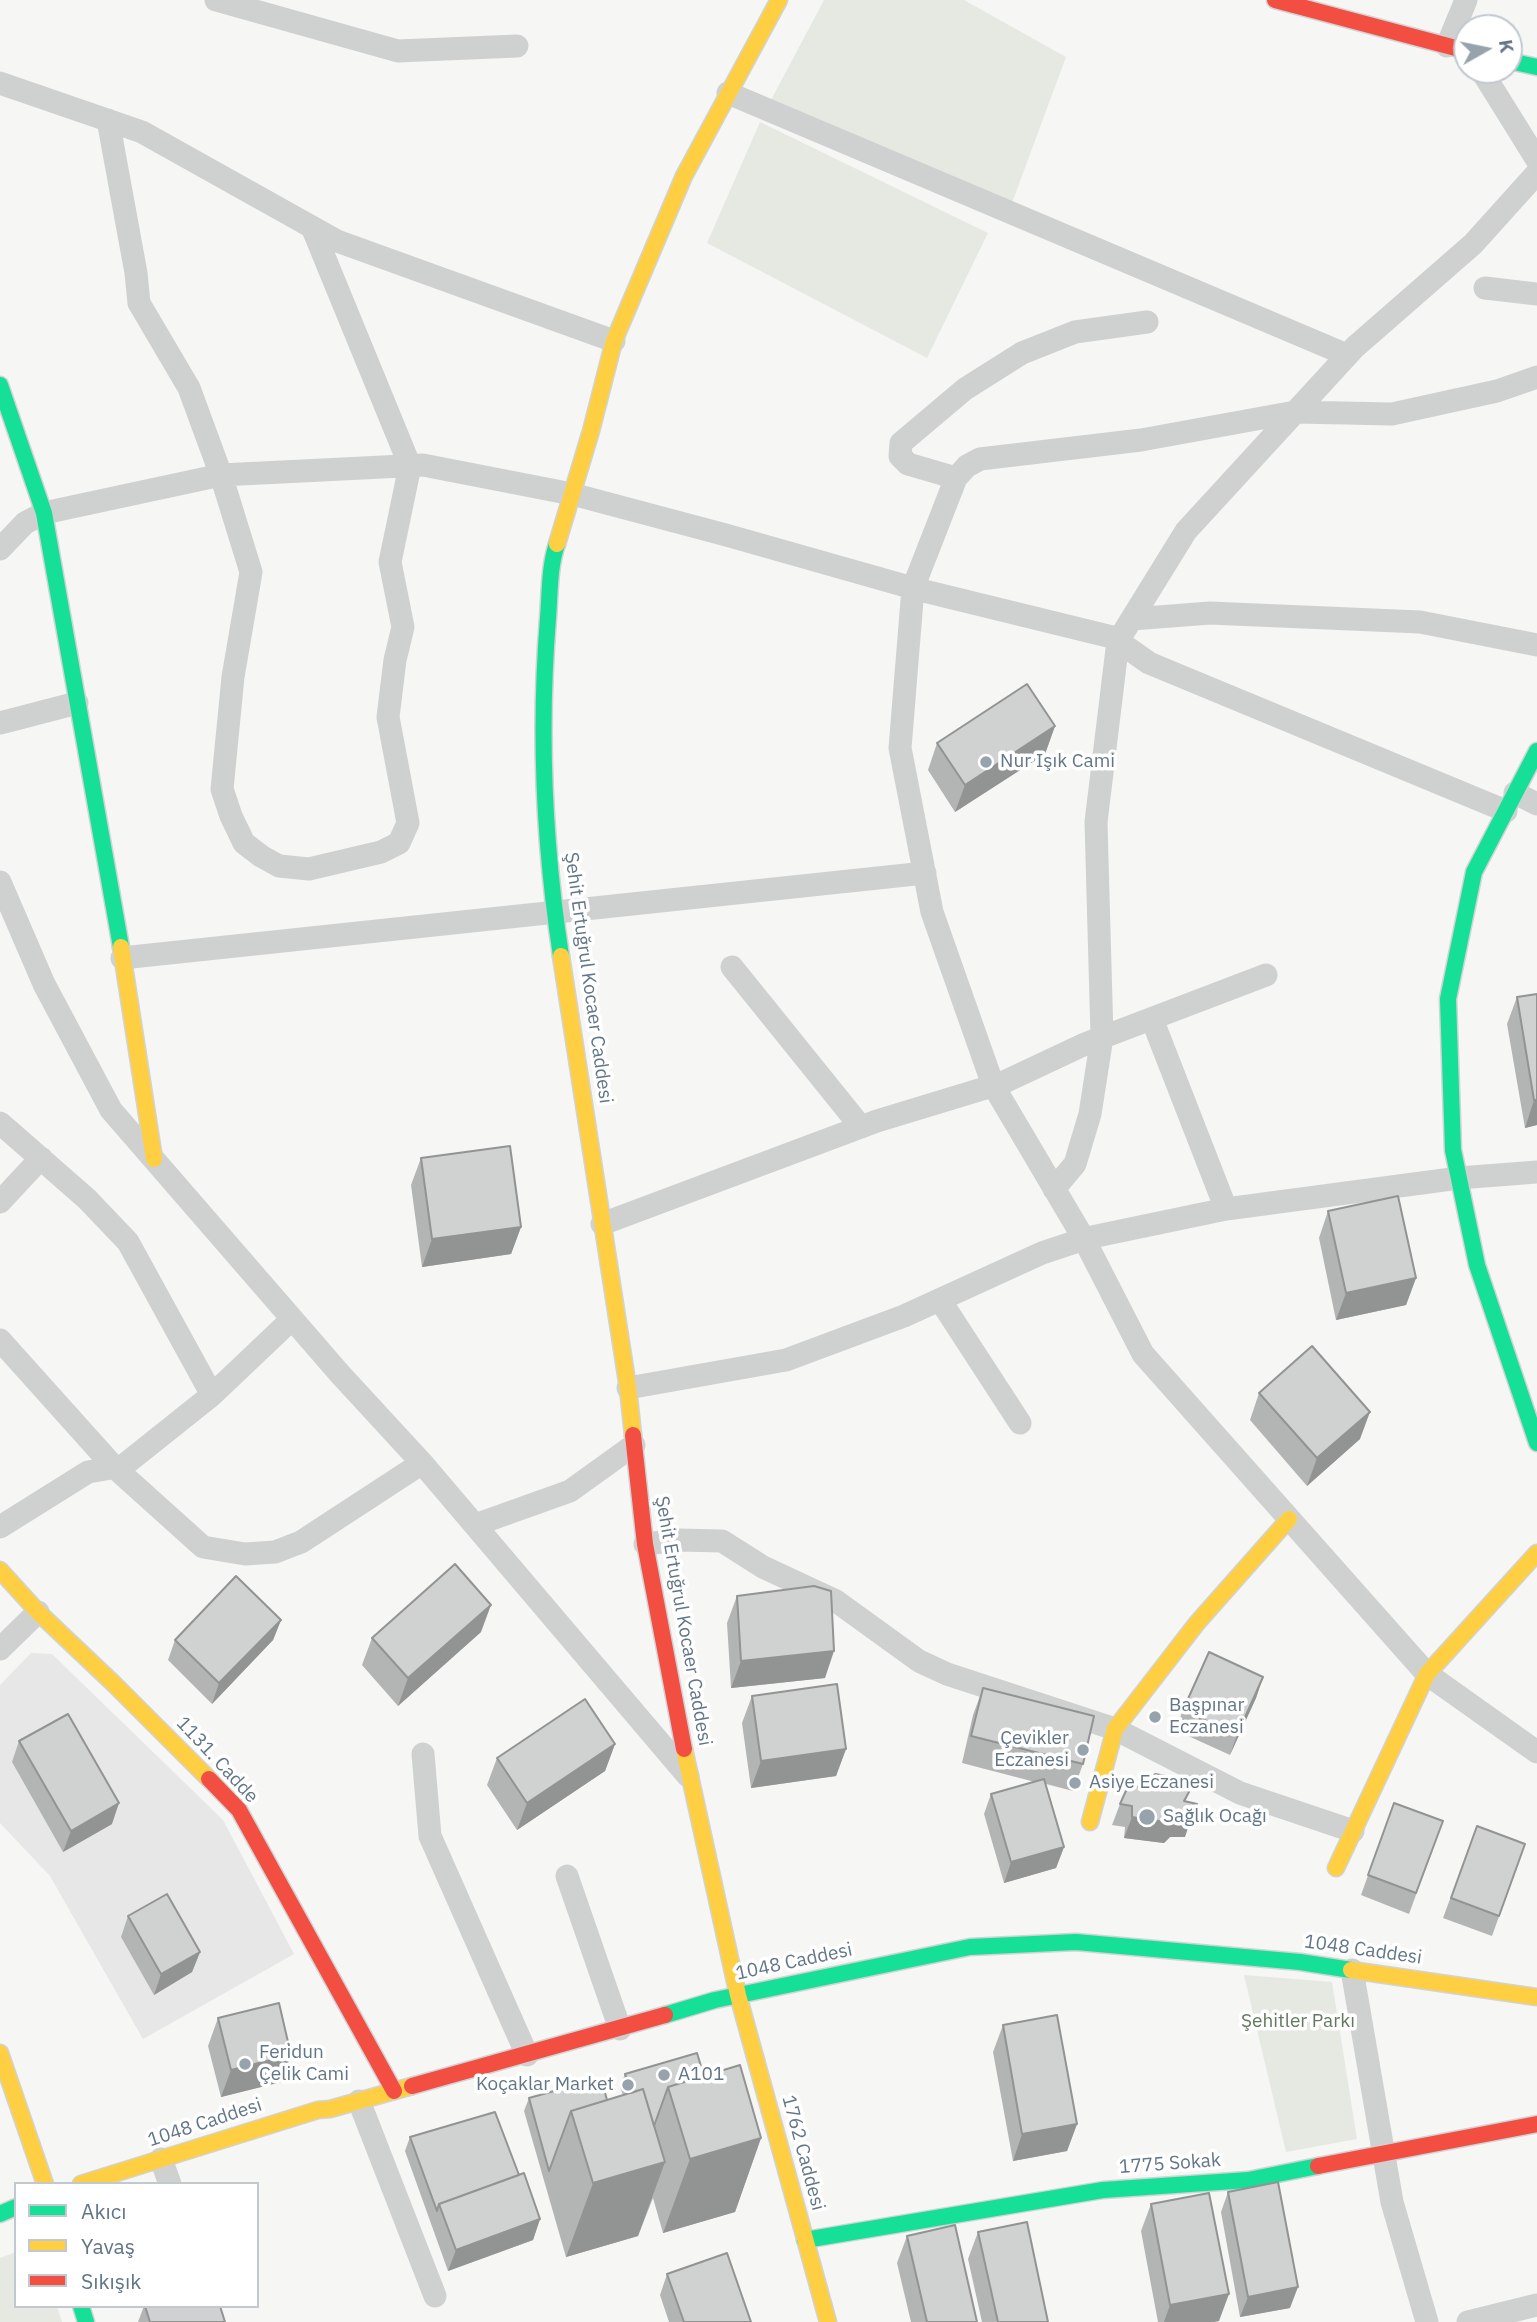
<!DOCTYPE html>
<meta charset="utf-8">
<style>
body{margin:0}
#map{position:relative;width:1537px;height:2322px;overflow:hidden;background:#f6f6f4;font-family:"IBM Plex Sans",sans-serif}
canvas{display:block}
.legend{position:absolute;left:14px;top:2182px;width:245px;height:126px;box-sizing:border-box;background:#fff;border:2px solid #c1c8cf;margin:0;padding:9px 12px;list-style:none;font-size:21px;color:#637687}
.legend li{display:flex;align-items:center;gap:14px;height:35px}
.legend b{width:35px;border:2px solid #c1c8cf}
.north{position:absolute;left:1453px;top:14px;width:70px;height:70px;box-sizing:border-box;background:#fff;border:2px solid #c1c8cf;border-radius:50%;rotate:81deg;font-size:19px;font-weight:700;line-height:28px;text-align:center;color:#637687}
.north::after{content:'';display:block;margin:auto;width:24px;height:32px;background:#96a3ad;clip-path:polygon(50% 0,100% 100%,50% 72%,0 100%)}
</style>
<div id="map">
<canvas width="1537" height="2322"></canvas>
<ul class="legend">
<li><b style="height:9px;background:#16e098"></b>Akıcı</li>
<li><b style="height:9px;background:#ffcf43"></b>Yavaş</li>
<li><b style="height:9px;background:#f24e42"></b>Sıkışık</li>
</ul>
<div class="north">K</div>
</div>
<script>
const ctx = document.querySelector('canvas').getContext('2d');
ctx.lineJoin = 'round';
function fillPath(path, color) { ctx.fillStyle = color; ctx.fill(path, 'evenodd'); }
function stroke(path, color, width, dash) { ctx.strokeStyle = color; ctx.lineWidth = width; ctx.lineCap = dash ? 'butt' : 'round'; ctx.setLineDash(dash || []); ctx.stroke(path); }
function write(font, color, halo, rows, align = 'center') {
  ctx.font = font + ' "IBM Plex Sans",sans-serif'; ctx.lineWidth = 7; ctx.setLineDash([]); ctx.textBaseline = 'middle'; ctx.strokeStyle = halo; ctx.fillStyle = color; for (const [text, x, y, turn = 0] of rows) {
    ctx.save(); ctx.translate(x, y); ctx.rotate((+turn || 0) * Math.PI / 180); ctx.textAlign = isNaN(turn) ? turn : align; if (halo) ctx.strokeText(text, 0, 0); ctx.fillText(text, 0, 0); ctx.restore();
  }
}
const built = new Path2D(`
 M31 1653 52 1654 223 1820 294 1954 143 2039 50 1876 0 1823V1685Z`);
const green = new Path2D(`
 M824 0H964L1066 57 1012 203 771 100Z
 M760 122 988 233 927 358 707 243Z
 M1244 1975 1332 1982 1357 2139 1286 2152Z
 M16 2252V2306H57L62 2322H0V2258Z`);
const street = new Path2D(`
 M216 0 398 51 517 46
 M1447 46 1466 0
 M1481 70 1537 160
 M0 83 142 132 337 241 614 341
 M728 93 1347 355
 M108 120 136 273 139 303 189 388 221 475 251 572 233 677 222 789 231 816 244 843 261 856 279 866 309 869 381 852 399 843 408 823 388 717 395 660 403 627 390 562 410 466 312 227
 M1485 288 1537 294
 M1537 377 1497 391 1392 414 1295 412 1141 440 980 459 967 466 956 478 913 588 900 748 932 912 993 1085 1084 1239 1143 1354 1427 1674 1537 1752
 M956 478 908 464 900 456 901 443 965 389 1022 353 1075 332 1147 322
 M0 549 25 523 44 513 221 475 423 465 572 494 726 535 920 590 1112 637 1149 663 1506 811
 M1132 619 1210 613 1420 622 1537 645
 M0 723 77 703
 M1515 793 1537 804
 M0 882 44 984 111 1110 340 1374 422 1463 688 1776
 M122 958 925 873
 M732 967 861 1127
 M1152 1019 1226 1209
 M0 1123 87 1199 128 1242 212 1395
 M1054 1189 1075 1164 1090 1114 1102 1037 1096 822 1118 641 1186 531 1355 347 1473 244 1537 173
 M0 1202 41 1158
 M602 1224 877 1121 1002 1083 1085 1044 1266 975
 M940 1300 1020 1423
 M0 1340 114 1467 203 1547 245 1554 275 1552 301 1542 422 1463
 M628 1388 786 1360 904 1316 1042 1253 1087 1238 1226 1209 1459 1178 1537 1172
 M475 1525 570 1491 634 1445
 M0 1527 88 1472 123 1466 212 1395 292 1319
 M645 1544 679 1540 722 1541 763 1567 836 1601 919 1661 947 1674 1115 1729 1240 1793 1353 1831
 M0 1649 38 1612
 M423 1754 430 1836 527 2055
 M567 1876 620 2029
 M1352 1970 1392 2202 1427 2322
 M359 2101 435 2296
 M161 2159 170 2184
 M1468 2322 1537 2305`);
const fast = new Path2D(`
 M1509 61 1537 67
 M0 385 44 513 121 947
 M557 544C549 567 550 594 548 618 539 730 544 845 561 956
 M1537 751 1474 872 1448 999 1453 1150 1477 1265 1537 1443
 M665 2015 715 2000 970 1947 1076 1942 1300 1962 1351 1970
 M0 2214 16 2207
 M805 2240 1103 2190 1248 2180 1318 2166
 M81 2306 86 2322`);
const slow = new Path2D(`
 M557 544 591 431 614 341 684 176 779 0
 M121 947 154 1159
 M561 956 628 1388 633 1435
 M0 1570 38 1612 114 1684 209 1779
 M684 1749 738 1995 828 2322
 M1090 1822 1115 1729 1197 1623 1289 1519
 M1336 1868 1427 1674 1537 1553
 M1351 1970 1537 1997
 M0 2053 45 2184
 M81 2184 318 2110 330 2109 412 2086`);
const jam = new Path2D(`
 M1275 0 1467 51
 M633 1435 645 1544 684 1749
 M209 1779 239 1810 394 2091
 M412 2086 665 2015
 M1318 2166 1537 2124`);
const wall = new Path2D(`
 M1055 726 1045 754 955 812 928 770 937 743Z
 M1537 994V1125L1525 1128 1507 1024 1517 997Z
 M421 1158 521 1227 511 1254 422 1267 411 1185Z
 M1328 1211 1416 1278 1406 1305 1336 1320 1319 1238Z
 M1259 1393 1360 1439 1307 1486 1250 1420Z
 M737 1596 825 1678 731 1688 727 1623Z
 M281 1620 273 1640 212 1704 168 1660 175 1640Z
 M481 1632 398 1706 362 1665 372 1638Z
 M1263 1677 1256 1698 1230 1755 1175 1730 1183 1710Z
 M983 1688 1083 1764 1073 1791 1046 1784 1064 1847 1056 1868 1004 1883 984 1814 991 1794 1035 1782 962 1763 973 1715Z
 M752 1696 846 1749 836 1776 751 1788 742 1723Z
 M19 1741 112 1824 63 1852 12 1762Z
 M615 1744 605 1771 517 1830 487 1785 497 1758Z
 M1139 1787 1185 1801V1837H1170L1164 1843 1124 1838 1125 1827 1112 1825 1120 1804Z
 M1394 1803 1443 1821 1409 1914 1361 1895Z
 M1477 1826 1525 1844 1492 1936 1443 1918Z
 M128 1916 200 1952 192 1972 154 1995 121 1937Z
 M218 2018 291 2055 281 2082 221 2097 208 2046Z
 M1003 2025 1077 2124 1067 2151 1013 2161 993 2052Z
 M625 2074 704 2076 761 2138 735 2212 663 2233 653 2198 638 2236 566 2257 524 2111 529 2098 607 2100 623 2095 620 2087Z
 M410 2137 519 2175 540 2219 533 2240 448 2271 405 2151Z
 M1228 2192 1290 2308 1240 2317 1221 2212Z
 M1151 2204 1219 2321 1213 2322H1158L1141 2231Z
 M978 2232 1048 2322H982L968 2259Z
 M907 2236 977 2322H911L897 2263Z
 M667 2274 751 2322H669L660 2295Z
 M144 2306H220L225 2322H138Z`);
const shadedWall = new Path2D(`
 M1055 726 1045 754 955 812 965 785Z
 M1534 1100H1537V1125L1525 1128Z
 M521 1227 511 1254 422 1267 432 1239Z
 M1416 1278 1406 1305 1336 1320 1346 1293Z
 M1370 1412 1360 1439 1307 1486 1317 1458Z
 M491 1605 481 1632 398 1706 408 1678Z
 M281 1620 273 1640 212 1704 219 1683Z
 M834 1651 825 1678 731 1688 741 1661Z
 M1263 1677 1256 1698 1230 1755 1237 1735Z
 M615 1744 605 1771 517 1830 527 1803Z
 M846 1749 836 1776 751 1788 761 1761Z
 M1189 1792 1181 1812 1192 1816 1185 1837H1170L1164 1843 1124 1838 1132 1817 1184 1801Z
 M119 1803 112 1824 63 1852 71 1831Z
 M1064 1847 1056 1868 1004 1883 1011 1862Z
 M200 1952 192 1972 154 1995 161 1974Z
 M291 2055 281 2082 221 2097 231 2070Z
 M1077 2124 1067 2151 1013 2161 1022 2134Z
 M761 2138 735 2212 663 2233 690 2159Z
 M665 2162 638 2236 566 2257 593 2183Z
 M540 2219 533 2240 448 2271 456 2250Z
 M1298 2287 1290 2308 1240 2317 1248 2297Z
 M1229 2294 1219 2321 1213 2322H1164L1170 2305Z`);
const building = new Path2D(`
 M1027 684 1055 726 965 785 937 743Z
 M1537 994V1100H1534L1517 997Z
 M510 1146 521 1227 432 1239 421 1158Z
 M1398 1196 1416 1278 1346 1293 1328 1211Z
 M1312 1346 1370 1412 1317 1458 1259 1393Z
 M455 1564 491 1605 408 1678 372 1638Z
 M236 1576 281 1620 219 1683 175 1640Z
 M814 1586 831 1591 834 1651 741 1661 737 1596Z
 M1209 1652 1263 1677 1237 1735 1183 1710Z
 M837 1684 846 1749 761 1761 752 1696Z
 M983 1688 1094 1716 1083 1764 971 1736Z
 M585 1699 615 1744 527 1803 497 1758Z
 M68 1714 119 1803 71 1831 19 1741Z
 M1155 1774 1178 1778 1180 1786 1189 1792 1184 1801 1197 1804 1192 1816H1177L1172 1823 1132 1817V1806L1120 1804 1129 1784 1139 1787 1143 1776 1152 1778Z
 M1044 1779 1064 1847 1011 1862 991 1794Z
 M1394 1803 1443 1821 1416 1893 1368 1875Z
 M1477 1826 1525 1844 1499 1916 1451 1898Z
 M167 1894 200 1952 161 1974 128 1916Z
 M279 2003 291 2055 231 2070 218 2018Z
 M1057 2015 1077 2124 1022 2134 1003 2025Z
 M697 2053 704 2076 668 2087 654 2126 643 2089 631 2093 625 2074Z
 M740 2065 761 2138 690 2159 668 2087Z
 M601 2078 607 2100 571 2111 549 2171 529 2098Z
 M643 2089 665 2162 593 2183 571 2111Z
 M495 2112 519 2175 439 2204 437 2211 410 2137Z
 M524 2173 540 2219 456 2250 439 2204Z
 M1278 2182 1298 2287 1248 2297 1228 2192Z
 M1209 2193 1229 2294 1170 2305 1151 2204Z
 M1027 2222 1048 2322H998L978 2232Z
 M955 2225 977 2322H927L907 2236Z
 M727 2253 751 2322H684L667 2274Z
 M145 2306H220L225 2322H150Z`);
const markers = [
 [986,762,7,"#96a3ad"],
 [1155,1717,7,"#96a3ad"],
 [1083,1750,7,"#96a3ad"],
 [1075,1783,7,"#96a3ad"],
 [1147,1817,9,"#96a3ad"],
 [245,2064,7,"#96a3ad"],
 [664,2075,7,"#96a3ad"],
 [628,2085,7,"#96a3ad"]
];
const poiNames = [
 ["Nur Işık Cami",1000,762],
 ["Başpınar",1169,1706],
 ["Eczanesi",1169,1728],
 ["Çevikler",1069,1739,"right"],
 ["Eczanesi",1069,1761,"right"],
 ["Asiye Eczanesi",1089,1783],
 ["Sağlık Ocağı",1163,1817],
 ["Feridun",259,2053],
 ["Çelik Cami",259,2075],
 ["A101",678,2075],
 ["Koçaklar Market",614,2085,"right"]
];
const streetNames = [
 ["Şehit Ertuğrul Kocaer Caddesi",588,978,82],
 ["Şehit Ertuğrul Kocaer Caddesi",683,1621,80],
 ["1131. Cadde",217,1760,47],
 ["1048 Caddesi",1363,1950,8],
 ["1048 Caddesi",794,1962,-12],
 ["1048 Caddesi",205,2123,-18],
 ["1762 Caddesi",803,2153,75],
 ["1775 Sokak",1170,2164,-4]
];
const parkNames = [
 ["Şehitler Parkı",1298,2022]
];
fillPath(built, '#e6e7e6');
fillPath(green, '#e6e9e2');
stroke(fast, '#d1d3d4', 19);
stroke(slow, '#d1d3d4', 19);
stroke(jam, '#d1d3d4', 19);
stroke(street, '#cfd1d1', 23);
stroke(fast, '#16e098', 16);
stroke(slow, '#ffcf43', 16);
stroke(jam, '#f24e42', 16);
fillPath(wall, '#b3b5b5');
fillPath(shadedWall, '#929393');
fillPath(building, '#d0d2d2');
stroke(building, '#929393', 2);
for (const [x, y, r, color] of markers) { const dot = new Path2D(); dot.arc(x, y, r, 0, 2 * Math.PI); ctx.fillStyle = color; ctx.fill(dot); stroke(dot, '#fff', 2.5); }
write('19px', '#637687', '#fff', poiNames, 'left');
write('19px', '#637687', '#fff', streetNames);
write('19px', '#63785e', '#fff', parkNames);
</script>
